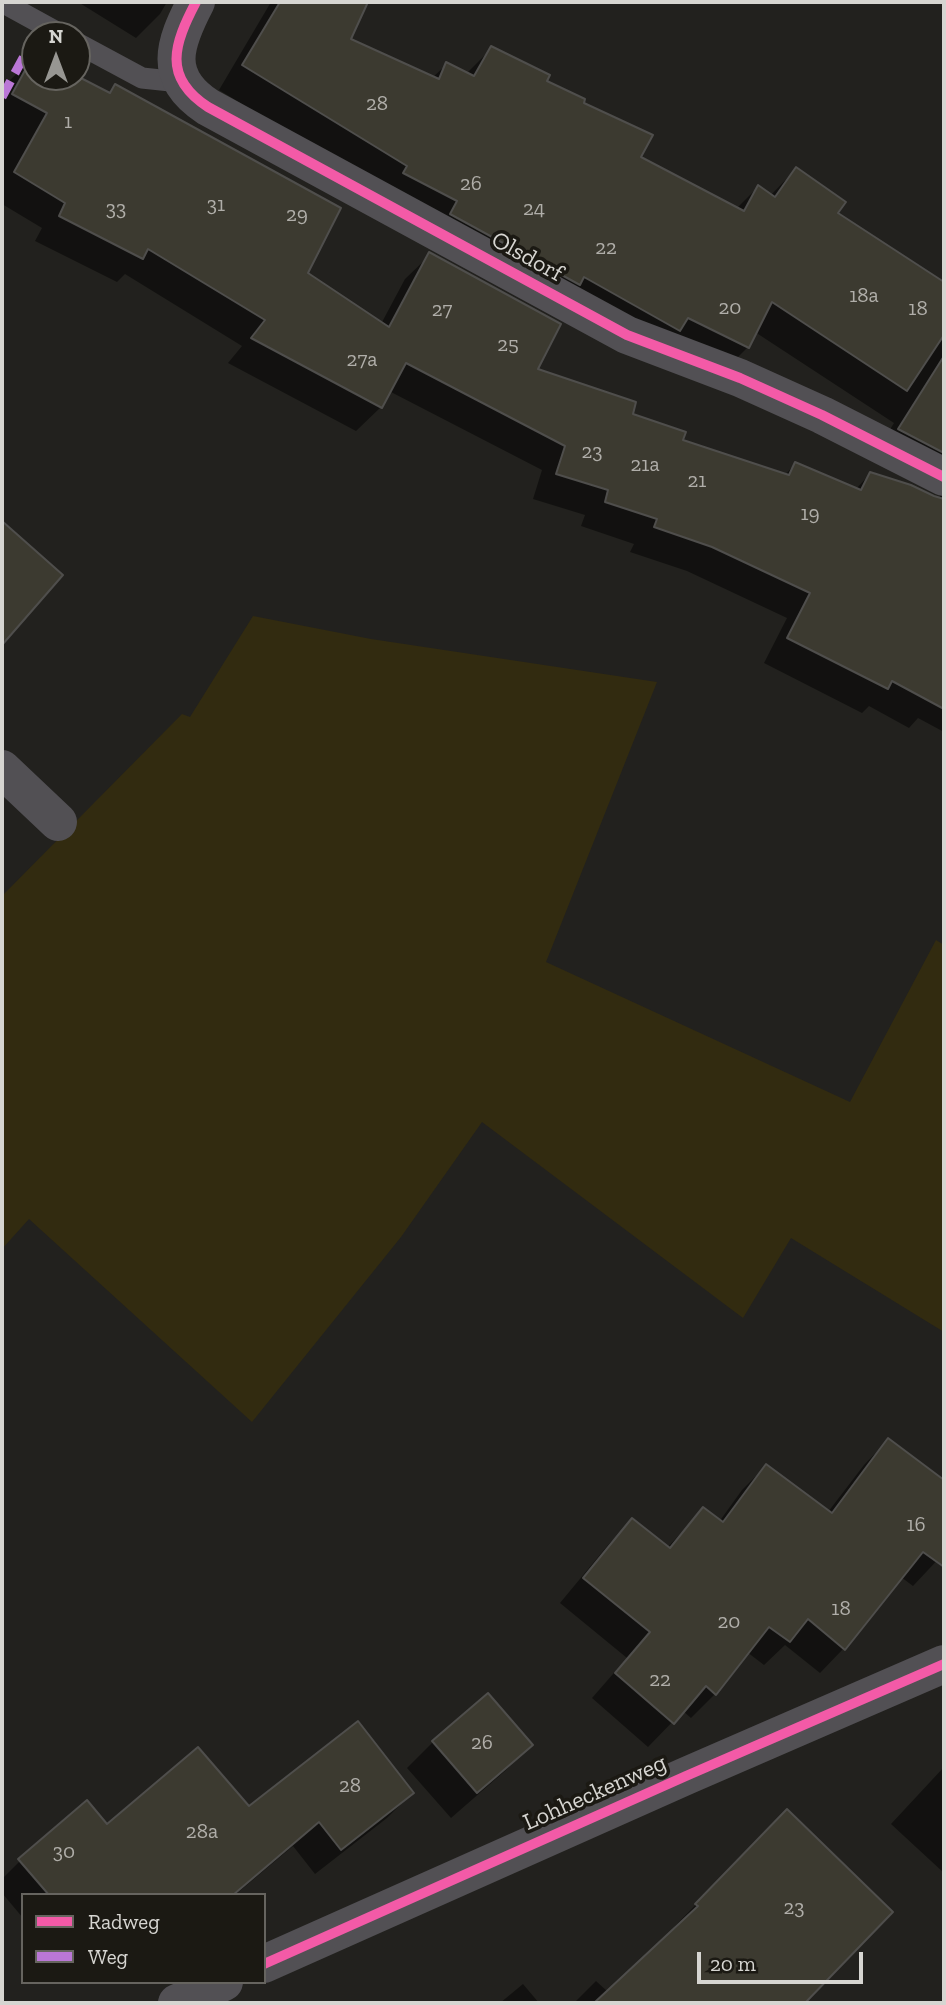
<!DOCTYPE html>
<style>
body{margin:0}
#map{position:relative;width:946px;height:2005px;overflow:hidden;background:#22211e;font-family:"Zilla Slab",serif}
canvas{display:block}
.frame{position:absolute;inset:0;border:4px solid #d6d5d1;pointer-events:none}
.legend{position:absolute;left:21px;top:1893px;width:245px;height:91px;box-sizing:border-box;background:#1b1913;border:2px solid #66645f;margin:0;padding:9px 12px;list-style:none;font-size:21px;color:#d6d5d1}
.legend li{display:flex;align-items:center;gap:14px;height:35px}
.legend b{width:35px;border:2px solid #66645f}
.north{position:absolute;left:21px;top:21px;width:70px;height:70px;box-sizing:border-box;background:#1b1913;border:2px solid #66645f;border-radius:50%;rotate:0deg;font-size:19px;font-weight:700;line-height:28px;text-align:center;color:#d6d5d1}
.north::after{content:'';display:block;margin:auto;width:24px;height:32px;background:#979692;clip-path:polygon(50% 0,100% 100%,50% 72%,0 100%)}
.scale{position:absolute;left:697px;top:1952px;width:166px;height:32px;box-sizing:border-box;border:4px solid #d6d5d1;border-top:0;padding-left:9px;font-size:21px;line-height:24px;white-space:nowrap;color:#d6d5d1;-webkit-text-stroke:5px #1b1913;paint-order:stroke}
</style>
<div id="map">
<canvas width="946" height="2005"></canvas>
<div class="frame"></div>
<ul class="legend">
<li><b style="height:9px;background:#f35aa7"></b>Radweg</li>
<li><b style="height:9px;background:#ba77d6"></b>Weg</li>
</ul>
<div class="north">N</div>
<div class="scale">20 m</div>
</div>
<script>
const ctx = document.querySelector('canvas').getContext('2d');
ctx.lineJoin = 'round';
function fillPath(path, color) { ctx.fillStyle = color; ctx.fill(path, 'evenodd'); }
function stroke(path, color, width, dash) { ctx.strokeStyle = color; ctx.lineWidth = width; ctx.lineCap = dash ? 'butt' : 'round'; ctx.setLineDash(dash || []); ctx.stroke(path); }
function write(font, color, halo, rows, align = 'center') {
  ctx.font = font + ' "Zilla Slab",serif'; ctx.lineWidth = 7; ctx.setLineDash([]); ctx.textBaseline = 'middle'; ctx.strokeStyle = halo; ctx.fillStyle = color; for (const [text, x, y, turn = 0] of rows) {
    ctx.save(); ctx.translate(x, y); ctx.rotate((+turn || 0) * Math.PI / 180); ctx.textAlign = isNaN(turn) ? turn : align; if (halo) ctx.strokeText(text, 0, 0); ctx.fillText(text, 0, 0); ctx.restore();
  }
}
const green = new Path2D(`
 M253 616 371 639 657 682 546 962 850 1102 936 940 944 945V1332L791 1238 743 1318 482 1122 401 1237 252 1422 29 1219 2 1249V896L182 714 190 717Z`);
const shadow = new Path2D(`
 M78 2H167L160 14 136 38Z
 M271 2H354L364 7 348 40 432 78 447 64 466 74 492 48 581 104 639 158 736 209 758 187 770 196 796 169 836 214 944 284V732L918 718 909 728 869 706 862 713 764 663 787 618 687 571 630 552 634 544 581 526 585 515 533 499 542 470 389 391 381 407 356 431 228 363 242 346 125 274 117 282 35 241 42 228 2 204V95L9 81 34 57 35 77 108 94 115 86 306 274 381 324 405 279 430 255 536 370 681 441 785 475 795 464 856 489 870 474 941 500 938 491 875 454 894 423 755 332 748 347 723 372 384 191 219 90Z
 M10 531 61 575 2 642V539Z
 M888 1440 944 1482V1553L913 1586 901 1577 844 1648 820 1673 785 1645 764 1665 747 1652 715 1694 691 1718 683 1711 648 1747 592 1698 627 1658 560 1603 608 1545 632 1520 667 1548 703 1509 719 1522 742 1490 766 1466 828 1512 864 1465Z
 M433 1742 530 1745 505 1771 451 1818 407 1768Z
 M944 1767V1873L891 1824Z
 M412 1793 387 1818 315 1874 293 1846 235 1895H23V1918L2 1893V1879L20 1861 107 1826 248 1809Z
 M763 1836 891 1912 802 2003H748L746 2001 743 2003H574L596 1981 608 1992 674 1931 672 1929Z
 M523 1984 539 2003H500Z`);
const building = new Path2D(`
 M280 2H368L351 39 439 79 446 62 474 76 491 46 550 75 547 81 585 99 584 103 653 135 641 157 744 211 758 185 775 197 796 167 846 202 838 213 944 282V335L907 391 772 302 749 348 688 318 680 331 584 277 580 285 450 214 457 201 403 173 407 166 242 65Z
 M34 54 35 77 77 76 110 93 115 84 341 208 308 273 389 327 429 252 561 324 538 369 636 402 633 414 686 432 683 440 789 475 795 462 861 490 870 472 911 485 934 496 944 499V709L892 681 888 689 787 638 810 593 712 547 654 527 657 519 605 502 608 490 556 474 565 446 406 363 382 408 251 338 265 320 148 249 143 259 59 216 65 203 14 172 47 113 12 94Z
 M944 356V453L898 429Z
 M2 521 63 575 2 645Z
 M888 1438 944 1480V1567L923 1552 845 1650 808 1619 790 1642 769 1627 716 1695 706 1686 674 1724 615 1673 650 1632 583 1578 632 1518 670 1548 703 1507 723 1522 766 1464 832 1513Z
 M488 1693 533 1745 477 1793 432 1741Z
 M358 1721 414 1793 341 1850 319 1822 233 1895H49L18 1859 87 1800 107 1824 198 1747 249 1806Z
 M787 1809 893 1912 805 2003H594L698 1906 695 1904Z`);
const lane = new Path2D(`
 M2 2 62 35
 M77 43 142 78 180 82`);
const street = new Path2D(`
 M196 2C174 44 162 77 208 107L627 335 740 378 822 415 944 477
 M2 769 58 822
 M264 1964 686 1776 944 1664
 M177 2003 224 1982`);
const quiet = new Path2D(`
 M2 97 35 36`);
const cycleway = new Path2D(`
 M196 2C174 44 162 77 208 107L627 335 740 378 822 415 944 477
 M264 1964 686 1776 944 1664`);
const numberNames = [
 ["28",377,104],
 ["1",68,122],
 ["26",471,184],
 ["31",216,205],
 ["33",116,209],
 ["24",534,209],
 ["29",297,215],
 ["22",606,248],
 ["18a",864,296],
 ["20",730,308],
 ["18",918,309],
 ["27",442,310],
 ["25",508,345],
 ["27a",362,360],
 ["23",592,452],
 ["21a",645,465],
 ["21",697,481],
 ["19",810,514],
 ["16",916,1525],
 ["18",841,1609],
 ["20",729,1622],
 ["22",660,1680],
 ["26",482,1743],
 ["28",350,1786],
 ["28a",202,1832],
 ["30",64,1852],
 ["23",794,1908]
];
const streetNames = [
 ["Olsdorf",527,257,29],
 ["Lohheckenweg",595,1793,-24]
];
fillPath(green, '#322b10');
fillPath(shadow, '#0007');
fillPath(building, '#3c3a30');
stroke(building, '#4f4e4c', 2);
stroke(lane, '#525054', 21);
stroke(street, '#525054', 38);
stroke(quiet, '#ba77d6', 9, [18, 9]);
stroke(cycleway, '#f35aa7', 10);
write('21px', '#b0aea9', null, numberNames);
write('24px', '#d6d5d1', '#1b1913', streetNames);
</script>
